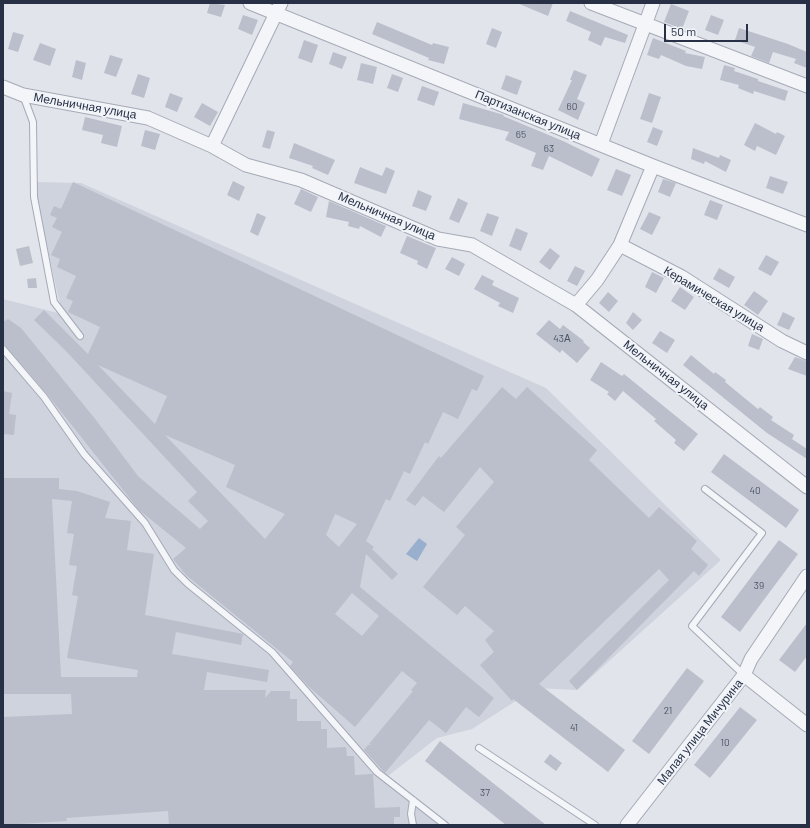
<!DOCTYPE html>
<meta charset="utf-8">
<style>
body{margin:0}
#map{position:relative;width:810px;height:828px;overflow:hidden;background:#e1e4eb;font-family:Barlow,sans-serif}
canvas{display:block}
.frame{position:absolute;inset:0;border:4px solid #273044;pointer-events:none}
.scale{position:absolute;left:664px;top:24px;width:84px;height:18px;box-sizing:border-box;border:2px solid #273044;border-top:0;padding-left:5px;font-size:12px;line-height:14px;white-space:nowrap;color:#273044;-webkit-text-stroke:3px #f0f3f8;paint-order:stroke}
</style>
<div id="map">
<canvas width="810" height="828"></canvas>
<div class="frame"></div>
<div class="scale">50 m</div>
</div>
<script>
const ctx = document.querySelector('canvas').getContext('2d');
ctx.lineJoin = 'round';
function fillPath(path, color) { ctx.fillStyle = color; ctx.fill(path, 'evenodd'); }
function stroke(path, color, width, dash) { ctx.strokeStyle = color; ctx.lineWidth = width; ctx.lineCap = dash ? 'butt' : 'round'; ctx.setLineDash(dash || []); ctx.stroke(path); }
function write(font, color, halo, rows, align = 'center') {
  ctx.font = font + ' Barlow,sans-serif'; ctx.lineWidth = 4; ctx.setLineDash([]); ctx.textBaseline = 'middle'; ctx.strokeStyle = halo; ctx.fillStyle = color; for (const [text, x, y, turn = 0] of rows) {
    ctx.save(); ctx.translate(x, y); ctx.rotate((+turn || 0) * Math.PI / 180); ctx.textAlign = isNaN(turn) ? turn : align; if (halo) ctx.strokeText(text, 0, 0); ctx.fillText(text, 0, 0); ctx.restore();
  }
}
const built = new Path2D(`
 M33 182 81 183 546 388 721 560 577 690 536 688 472 729 437 738 384 779 442 825H3V299L62 314Z`);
const water = new Path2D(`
 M419 538 427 544 417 561 406 554Z`);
const building = new Path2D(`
 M210 3 225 5 221 17 207 13Z
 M517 3H553L548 16Z
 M671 4 689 11 682 29 664 22Z
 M570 11 628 35 625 43 605 37 601 46 588 40 591 32 566 21Z
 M243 15 258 20 252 35 238 29Z
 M711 15 724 20 718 35 705 30Z
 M377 22 432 45 433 43 449 47 444 64 428 60 429 58 372 34Z
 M492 28 502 32 496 48 486 44Z
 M739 28 788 44 807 52V68L794 63 796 59 773 52 769 63 751 56 755 47 735 40Z
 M13 32 24 35 18 52 8 49Z
 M653 38 686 51 685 53 705 57 702 69 686 66 661 55 659 59 647 55Z
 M304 40 318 45 312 63 298 58Z
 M40 43 56 49 50 66 33 60Z
 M333 52 347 57 342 69 329 64Z
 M110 55 123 59 116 77 104 73Z
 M76 60 86 63 82 80 72 77Z
 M361 63 377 67 373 84 357 80Z
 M724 65 735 68 734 71 758 79V81L788 91 785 101 754 91 753 94 738 88 739 85 720 80Z
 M574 70 587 75 577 99 585 103 578 120 558 110 572 80H570Z
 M138 74 150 78 144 98 131 94Z
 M392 74 403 78 398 92 387 88Z
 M506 75 522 81 517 95 501 89Z
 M422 86 439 92 434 106 417 100Z
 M170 93 183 98 177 112 165 107Z
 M649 93 661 97 652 123 640 119Z
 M202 103 218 112 210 126 194 117Z
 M463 103 504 115 503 116 563 141 600 159 592 177 549 156 543 170 531 166 536 153 505 140 509 132 459 119Z
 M85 117 122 126 117 147 101 143 103 135 82 130Z
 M755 123 776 134 777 132 785 136 776 155 757 146 755 151 744 145Z
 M653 127 663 131 657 146 647 142Z
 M145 130 160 134 155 150 141 146Z
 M267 130 275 132 270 149 262 147Z
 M294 143 335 160 328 175 312 168 313 166 289 158Z
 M693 148 719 158 720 155 731 160 726 172 705 161 704 164 691 159Z
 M360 167 382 176 386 167 395 171 386 194 354 183Z
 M616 169 631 175 622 196 607 190Z
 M770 176 788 182 783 194 766 188Z
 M663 179 676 183 670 197 658 192Z
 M233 181 245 187 239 201 227 195Z
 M73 182 484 376 477 391 472 389 458 419 443 412 428 444 425 442 410 474 404 471 390 501 386 499 366 541 374 547 372 549 398 574 392 580 366 554 360 587 494 698 479 717 466 707 446 733 429 720 385 773 364 750 368 745H371L369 744 413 691 411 690 417 683 402 671 355 727 308 686 290 666 293 662 186 575 173 559 186 548 139 510 47 394 3 343V322L8 319 21 328 96 420 138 476 200 529 208 521 188 501 197 492 65 350 34 320 44 310 88 354 100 327 68 312 73 301 66 298 76 276 57 267 60 259 51 255 62 232 52 227 57 218 50 215 54 206 61 209ZM98 365 167 396 155 424 152 421ZM165 435 235 465 226 487 285 514 265 539ZM335 514 357 524 339 547 326 535ZM352 593 379 616 362 636 335 614Z
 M301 189 318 197 311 212 294 204Z
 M418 190 432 196 426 211 412 206Z
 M458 198 468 203 459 223 449 219Z
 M710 200 723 205 717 220 704 215Z
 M329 201 386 226 381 237 360 226 359 229 348 226 349 222 326 217Z
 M649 212 661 217 652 235 640 229Z
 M257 213 266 217 258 236 250 232Z
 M487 213 499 217 492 236 480 231Z
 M516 228 528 233 521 251 509 246Z
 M407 236 436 248 427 269 417 264 418 261 400 253Z
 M29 246 33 263 20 266 16 249Z
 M550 248 560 256 550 270 539 262Z
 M766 255 779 262 771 276 758 269Z
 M452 257 465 264 459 276 445 269Z
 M575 266 585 271 577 286 567 281Z
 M719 268 735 277 729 288 713 279Z
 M652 272 664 278 656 293 645 287Z
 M482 275 494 281 492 285 519 298 513 313 498 306 500 303 474 289Z
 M36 278 37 288H28L27 279Z
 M680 287 694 297 685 310 671 301Z
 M754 291 768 301 758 315 744 305Z
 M608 292 618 301 609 312 599 303Z
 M633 312 642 320 633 330 626 323Z
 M783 312 795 318 789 330 777 325Z
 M549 320 560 329 563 325 584 341 583 342 590 348 577 363 562 350 560 353 536 334Z
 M660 331 675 340 667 353 652 343Z
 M752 334 763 339 759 350 748 346Z
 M691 355 714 374 715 372 726 380 725 382 758 409 760 407 773 417 771 420 794 435 792 439 807 449V459L767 433 683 365Z
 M795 357 807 361V376L788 369Z
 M601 362 622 376 624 374 698 434 684 451 674 443 676 440 654 421 656 419 623 391 615 401 607 394 609 392 590 380Z
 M502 387 516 399 527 387 597 450 589 460 649 518 659 507 697 541 691 549 708 565 699 576 694 571 577 690 569 681 669 580 659 569 539 684 625 750 608 772 513 699 512 701 480 665 494 652 485 640 494 631 465 606 457 615 423 587 465 535 456 527 494 482 480 467 444 512 423 496 415 506 406 500 439 456 441 458Z
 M3 391 12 393 9 414 16 415 14 435 3 434Z
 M724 454 799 510 786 528 711 472Z
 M3 478H59V489L77 491 110 502 105 518 131 521 127 550 154 554 145 615 243 634 241 645 176 632 172 654 269 670 267 682 207 672 204 690H266L265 698 271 691H290V699H297V721H321V729H327V748L346 747 347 756H354L355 775 373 774 375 808 400 807V817H394V825H169L168 811 66 818 67 821 3 825V717L72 714 71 694H3ZM52 499 72 501 67 533 74 534 69 565 77 566 72 595 78 596 67 658 138 670 137 677H61Z
 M779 540 798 554 740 632 721 617Z
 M807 623V656L795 672 779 660Z
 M687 668 704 681 649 754 632 741Z
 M740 707 757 720 710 778 694 765Z
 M440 741 546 825H506L425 761Z
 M550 754 562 763 556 771 544 762Z`);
const lane = new Path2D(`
 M23 95 33 122 34 197 54 302 80 336
 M3 349 44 397 84 454 145 523 174 570 188 584 272 652 377 772 445 825
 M705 489 762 533 692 626 744 675
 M479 748 595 825
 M413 825 411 814 413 800`);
const street = new Path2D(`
 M250 3 653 166 807 225
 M591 3 807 86
 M3 87 23 95 148 118 212 146 246 165 301 180 438 239 472 245 576 305 807 487
 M601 144 653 3
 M212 146 281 3
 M620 245 682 277 782 341 807 353
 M576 305 597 280 620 245 653 166
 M744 675 807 725
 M627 825 744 675 751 659 807 576`);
const numberNames = [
 ["60",572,107],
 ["65",521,135],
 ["63",549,149],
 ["43А",562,339],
 ["40",755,491],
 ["39",759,586],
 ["21",668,711],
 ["41",574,728],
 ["10",725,743],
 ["37",485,793]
];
const streetNames = [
 ["Мельничная улица",85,106,10],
 ["Партизанская улица",528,115,22],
 ["Мельничная улица",387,216,23],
 ["Керамическая улица",714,299,31],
 ["Мельничная улица",666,375,38],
 ["Малая улица Мичурина",700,732,-52]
];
fillPath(built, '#ced3dd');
fillPath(water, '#99afce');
fillPath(building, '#babfcb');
stroke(lane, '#a5aab6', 8);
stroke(street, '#a5aab6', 15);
stroke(lane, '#f4f5f8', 6);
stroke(street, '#f4f5f8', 13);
write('10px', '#4c5466', null, numberNames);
write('12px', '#273044', '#f0f3f8', streetNames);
</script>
